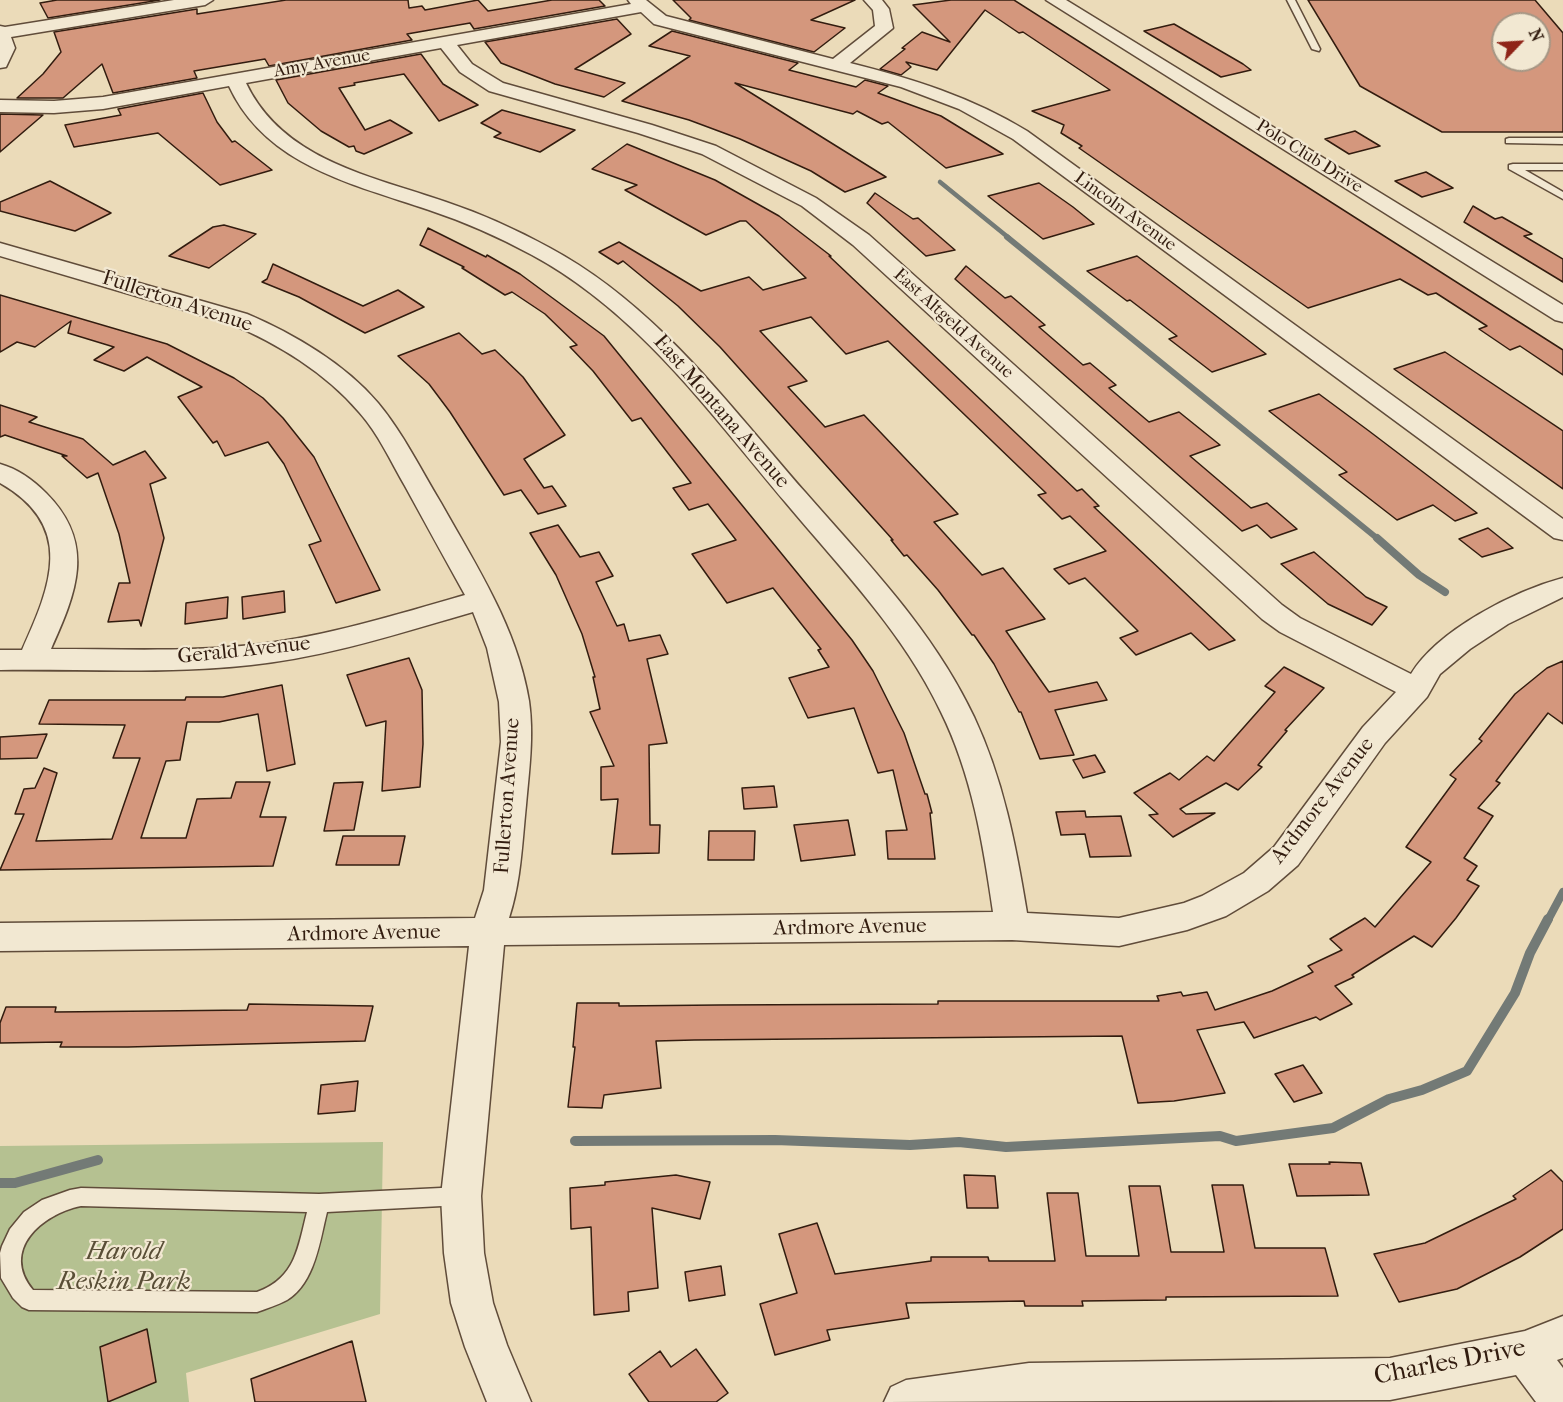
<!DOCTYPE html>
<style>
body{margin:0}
#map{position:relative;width:1563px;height:1402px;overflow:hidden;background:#ebdbb9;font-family:"IM FELL French Canon",serif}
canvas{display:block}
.north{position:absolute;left:1491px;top:12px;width:60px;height:60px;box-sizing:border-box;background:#f2e8d2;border:2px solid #a59684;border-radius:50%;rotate:65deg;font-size:16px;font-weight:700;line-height:24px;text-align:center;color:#321c0f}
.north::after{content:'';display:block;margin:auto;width:21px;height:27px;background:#8f2418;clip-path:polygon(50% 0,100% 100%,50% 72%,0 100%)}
</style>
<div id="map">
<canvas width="1563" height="1402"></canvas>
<div class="north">N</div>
</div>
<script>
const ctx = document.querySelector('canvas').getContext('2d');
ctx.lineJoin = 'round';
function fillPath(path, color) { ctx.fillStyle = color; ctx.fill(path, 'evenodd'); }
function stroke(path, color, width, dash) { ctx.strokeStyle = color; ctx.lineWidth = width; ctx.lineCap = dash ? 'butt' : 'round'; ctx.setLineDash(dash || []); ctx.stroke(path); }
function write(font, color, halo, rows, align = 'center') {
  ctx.font = font + ' "IM FELL French Canon",serif'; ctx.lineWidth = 4.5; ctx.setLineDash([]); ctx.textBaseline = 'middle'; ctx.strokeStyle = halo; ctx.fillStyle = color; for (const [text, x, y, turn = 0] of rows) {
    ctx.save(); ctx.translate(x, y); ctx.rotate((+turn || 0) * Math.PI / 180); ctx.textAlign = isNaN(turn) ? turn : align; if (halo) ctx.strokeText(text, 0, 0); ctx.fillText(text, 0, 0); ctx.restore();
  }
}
const green = new Path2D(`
 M383 1142 380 1314 186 1373 189 1402H0V1146Z`);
const streamFar3 = new Path2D(`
 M940 182 1009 238`);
const streamFar2 = new Path2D(`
 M1007 237 1378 539`);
const streamFar1 = new Path2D(`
 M1377 538 1419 575 1445 592
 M1548 920 1563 892`);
const stream = new Path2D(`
 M575 1141 775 1140 910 1145 959 1142 1006 1147 1220 1136 1236 1141 1333 1128 1389 1099 1422 1090 1467 1071 1515 993 1530 953 1548 919
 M0 1183H15L98 1160`);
const building = new Path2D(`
 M57 0H160L48 18 40 3Z
 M286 0H408L409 8 422 6 425 10 478 0 488 11 552 0H599L605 6 474 29 470 23 407 34 412 40 269 66 265 59 194 71 197 78 113 93 102 64 63 98H17L43 74 61 52 54 32 197 9V14Z
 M673 0H855L811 20 845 28 814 52 689 20 691 18Z
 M951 0H1014L1563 350V375L1520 346 1510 350 1479 329 1487 326 1436 293 1428 295 1400 279 1308 308 1079 148 1082 146 1061 133 1064 125 1032 111 1110 90 1023 32 1019 33 985 10 937 70 906 62 911 67 901 75 880 69 905 49 902 48 922 32 950 42 913 5Z
 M1308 0H1535L1563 33V132H1442L1360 86ZM1503 24H1539V60H1503Z
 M617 19 631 34 575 69 625 83 604 97 555 84 501 63 485 42Z
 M1174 24 1243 64 1251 70 1221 77 1144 31Z
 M672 31 798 63 789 70 856 87 865 80 888 86 878 93 941 116 1003 154 946 168 888 122 882 124 857 111 853 114 735 83 886 177 845 192 811 171 740 139 689 120 622 101 690 56 649 46Z
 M421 54 443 84 478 105 439 121 404 74 354 83 355 85 339 88 365 130 390 120 412 133 364 154 356 151 354 146 349 147 321 131 288 103 276 80Z
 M203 93 217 122 232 142 235 141 272 170 220 185 158 133 74 147 65 125 121 115 118 109Z
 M502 110 575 130 540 152 494 137 501 133 481 123Z
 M0 114 43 115 0 152Z
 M1355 131 1380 146 1349 154 1325 139Z
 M627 144 715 180 779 216 831 256H829L1077 491 1082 489 1099 506 1094 507 1235 640 1209 650 1191 633 1136 655 1120 638 1138 631 1085 578 1069 584 1054 569 1106 551 1070 516 1062 519 1038 495 1046 493 888 341 846 354 811 317 760 331 807 381 788 387 825 427 864 415 958 514 934 522 982 575 1003 568 1045 619 1006 631 1049 692 1097 682 1107 700 1055 710 1074 755 1040 759 1021 712H1019L994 664 974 635H972L938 590 907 555 904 556 891 540H893L720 347 678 306 623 261 618 264 599 252 619 242 701 291 749 277 763 290 806 278 746 221H740L706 235 625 190 637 185 592 169Z
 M1426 172 1453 188 1422 197 1395 181Z
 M50 181 111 213 75 231 0 211V202Z
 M1039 183 1073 207 1094 224 1043 239 988 196Z
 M875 193 913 219 918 218 955 250 926 256 867 203Z
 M1473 206 1495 219 1502 217 1532 234 1524 236 1563 259V282L1464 222Z
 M224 225 256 234 209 268 169 256 213 227Z
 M428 228 486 257 487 255 520 274 604 336 852 640 873 671 904 733 925 794H927L932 813H930L935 859H888L886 831 907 830 893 770 878 773 854 708 808 718 789 678 829 667 818 650 821 649 773 588 727 603 692 554 736 540 708 504 689 510 673 488 691 483 641 418 632 421 593 371 570 347 577 345 545 314 512 292 505 295 462 268 464 267 420 245Z
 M1137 256 1240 334 1266 354 1212 372 1169 339 1177 336 1130 300 1127 301 1087 271Z
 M273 264 363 306 398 290 424 307 365 333 299 297 262 282 267 279Z
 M966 266 1005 298 1011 296 1045 325 1039 327 1083 365 1090 363 1116 385 1109 388 1149 422 1179 412 1220 445 1190 456 1251 508 1267 503 1297 529 1271 538 1257 525 1242 531 955 279Z
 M0 295 167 344 234 378 263 398 283 418 314 457 380 590 336 603 309 545 321 541 284 464 268 442 225 456 217 441 213 443 178 397 202 387 147 357 124 371 94 360 114 347 68 333 71 321 35 347 17 342 0 352Z
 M459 333 482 354 495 350 523 377 565 435 524 459 544 488 552 486 566 506 538 514 521 490 504 495 450 412 429 384 398 356Z
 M1445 352 1563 431V489L1394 369Z
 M1319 394 1369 431 1477 513 1455 521 1433 505 1397 520 1339 475 1347 472 1269 411Z
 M0 405 37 417 29 422 83 439 113 465 145 451 166 478 150 484 164 538 141 626 139 620 108 622 119 583H130L119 534 98 473 87 478 62 456H67L5 435 0 437Z
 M558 525 580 557 599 552 613 576 596 582 617 626 624 624 629 641 660 635 668 654 647 659 667 743 649 745 650 825H660L659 853 612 854 618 799 601 800V767L614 766 590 712 600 709 593 677H595L582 634 556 575 530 533Z
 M1488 528 1513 548 1482 557 1459 539Z
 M1314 552 1366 597 1387 607 1372 625 1328 604 1281 564Z
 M284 591 285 612 243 619 242 597Z
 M228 597 227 618 185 624 186 603Z
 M409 658 422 690 423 744 420 787 382 791 386 721 366 726 347 675Z
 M1563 661V724L1548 713 1496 781 1500 783 1478 808 1493 816 1464 858 1477 866 1467 880 1479 886 1456 918 1432 947 1414 936 1352 975 1354 977 1335 986 1352 1004 1320 1020 1316 1017 1254 1038 1244 1022 1197 1030 1225 1093 1174 1101 1138 1103 1122 1036 694 1040 656 1041 661 1088 604 1095 602 1108 568 1107 575 1047H573L577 1003H619V1006L719 1005 938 1004V1001H1159L1157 996 1181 992 1183 996 1207 992 1215 1010 1272 991 1313 972 1308 966 1342 950 1330 939 1365 918 1375 927 1431 862 1406 847 1456 779 1450 775 1482 741 1479 739 1515 694 1547 668Z
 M1284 667 1324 688 1285 730 1287 731 1258 765 1262 767 1238 790 1226 783 1180 809 1186 814 1215 813 1173 837 1149 815 1158 814 1134 793 1170 773 1179 780 1207 756 1214 761 1275 692 1265 686Z
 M282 685 295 764 267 771 258 714 219 722H187L180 760 166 761 141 838H186L197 799 231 798 236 782H270L260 817H286L273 866 0 870 24 814H15L24 789 35 788 44 768 57 773 36 841 112 839 140 758H113L125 725 39 724 49 700H185L186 697H223Z
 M47 734 37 758 0 759V737Z
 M1095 755 1105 772 1083 778 1073 760Z
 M363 782 354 830 324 831 334 783Z
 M774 786 777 807 744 809 742 788Z
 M1085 811 1086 817 1121 816 1131 856 1090 857 1085 834 1061 835 1056 812Z
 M848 820 855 855 801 861 794 825Z
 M709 831H755L754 860H708Z
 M343 836H405L399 865H336Z
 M249 1004 373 1006 365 1041 128 1047H60L62 1042 0 1043V1023L6 1007H56L55 1012 156 1011 247 1010Z
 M1303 1065 1322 1093 1294 1102 1275 1074Z
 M358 1081 355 1111 318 1114 321 1085Z
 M1329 1162 1361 1163 1369 1195 1297 1196 1289 1164H1330Z
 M1551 1170 1563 1182V1229L1520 1257 1457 1289 1399 1302 1374 1254 1425 1243 1516 1199 1513 1196Z
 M676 1175 710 1182 700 1219 652 1208 658 1288 628 1292 629 1311 594 1315 591 1227 571 1229 570 1188 605 1185V1182Z
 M964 1175 995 1176 998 1208H967Z
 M1212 1185H1243L1255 1248H1325L1338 1296 1166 1297V1300L1082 1301 1083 1306H1025L1024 1301 906 1303 909 1318 827 1330 830 1340 775 1355 760 1304 797 1293 779 1234 817 1223 835 1274 931 1261V1257H988L989 1261H1055L1047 1193H1078L1086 1256H1139L1129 1186H1160L1171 1252H1224Z
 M721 1266 725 1295 689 1301 685 1272Z
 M147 1329 156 1382 108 1402 100 1347Z
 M352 1341 366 1402H255L251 1379Z
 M696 1349 728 1393 716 1402H649L629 1374 660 1351 671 1367Z`);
const service = new Path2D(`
 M1287 0H1295L1320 49 1319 51 1312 49Z
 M1509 138H1563V144L1506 143V139Z
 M1513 164H1563V170H1525L1563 192V199L1509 169V165Z
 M461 1187 468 1190 471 1196 468 1202 461 1205 327 1212C320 1240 315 1283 287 1300 278 1305 267 1308 257 1312L29 1310 22 1307 13 1298 1 1278 0 1253 2 1246 10 1229 24 1212 42 1200 70 1190 81 1188 319 1194ZM81 1206 307 1212C298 1247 296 1278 257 1292L33 1290C0 1250 42 1214 81 1206Z`);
const minor = new Path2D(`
 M174 0H213L205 5 11 37 15 48 6 67 0 68V26L5 27Z
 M628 0H646L666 16 833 59 875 26 873 10 864 0H882L889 9 893 28 850 63C913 79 971 97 1027 131L1563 519V540L1554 538 1013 139 959 109 901 87 654 24 641 12 457 45 472 64 503 83 652 125 716 146 816 198 869 235 1282 605 1300 618 1411 674C1438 630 1514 591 1563 578V597L1508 624 1470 649 1440 674 1427 697 1385 743 1298 865 1268 891 1226 916 1187 930 1119 946 1012 940 504 945 481 1196 484 1253 493 1303 507 1345 531 1402H487L465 1347 451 1303 444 1253 441 1196 469 946 0 951V923L475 918 484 890 501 742 499 702 487 648 473 612C400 633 327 657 251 665 168 674 83 669 0 670V650H22C51 586 76 526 0 483V464C18 469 33 480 46 493 97 544 76 593 51 649 118 649 186 652 252 645 325 637 395 615 465 595 445 559 425 523 405 486 391 462 378 433 359 412 326 373 277 343 231 324L0 256V243L247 314C294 334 345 364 378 403 403 433 421 470 441 503 477 567 517 628 529 701 534 736 529 771 526 805 522 844 521 881 509 918L993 912C983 843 972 775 941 712 903 632 842 570 786 503 709 412 639 313 532 255 499 237 465 222 429 210 353 184 266 166 229 86L103 109 54 113 0 112V100L54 101 103 97 631 4ZM441 48 460 72 489 91 638 133 702 154 802 206 853 245 1262 619 1280 632 1396 692 1363 727 1274 847 1244 873 1202 896 1184 903 1119 918 1027 913C1016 845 1003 779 974 717 933 630 867 563 805 492 727 403 656 305 550 248 517 230 482 214 446 202 372 176 283 161 246 83Z
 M1046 0H1066L1563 305V322L1555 320Z
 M1563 1316V1358L1557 1360 1563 1368V1402H1536L1516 1375 1390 1400 884 1402 891 1387 906 1380 1029 1363 1390 1358 1525 1331Z`);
const farStreetnames = [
 ["Amy Avenue",322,64,-10],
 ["Polo Club Drive",1309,157,32],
 ["Lincoln Avenue",1125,212,36],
 ["East Altgeld Avenue",953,324,42]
];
const streetNames = [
 ["Fullerton Avenue",177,302,18],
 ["East Montana Avenue",721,412,49],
 ["Gerald Avenue",244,651,-6],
 ["Fullerton Avenue",508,796,-86],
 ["Ardmore Avenue",1323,801,-52],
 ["Ardmore Avenue",850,928,-1],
 ["Ardmore Avenue",364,934,-1]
];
const nearParknames = [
 ["Harold",124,1253],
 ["Reskin Park",124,1283]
];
const nearStreetnames = [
 ["Charles Drive",1450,1363,-11]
];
fillPath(green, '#b5c191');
stroke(streamFar3, '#737a76', 4.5);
stroke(streamFar2, '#737a76', 6);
stroke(streamFar1, '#737a76', 8);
stroke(stream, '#737a76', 10);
fillPath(building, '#d4977d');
stroke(building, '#321c0f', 1.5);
stroke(service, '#604c3a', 3);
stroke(minor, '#604c3a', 3);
fillPath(service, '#f2e8d2');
fillPath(minor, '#f2e8d2');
write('18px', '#321c0f', '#f2e8d2', farStreetnames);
write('21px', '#321c0f', '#f2e8d2', streetNames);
write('italic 26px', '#594e36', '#f2e8d2', nearParknames);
write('26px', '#321c0f', '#f2e8d2', nearStreetnames);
</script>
